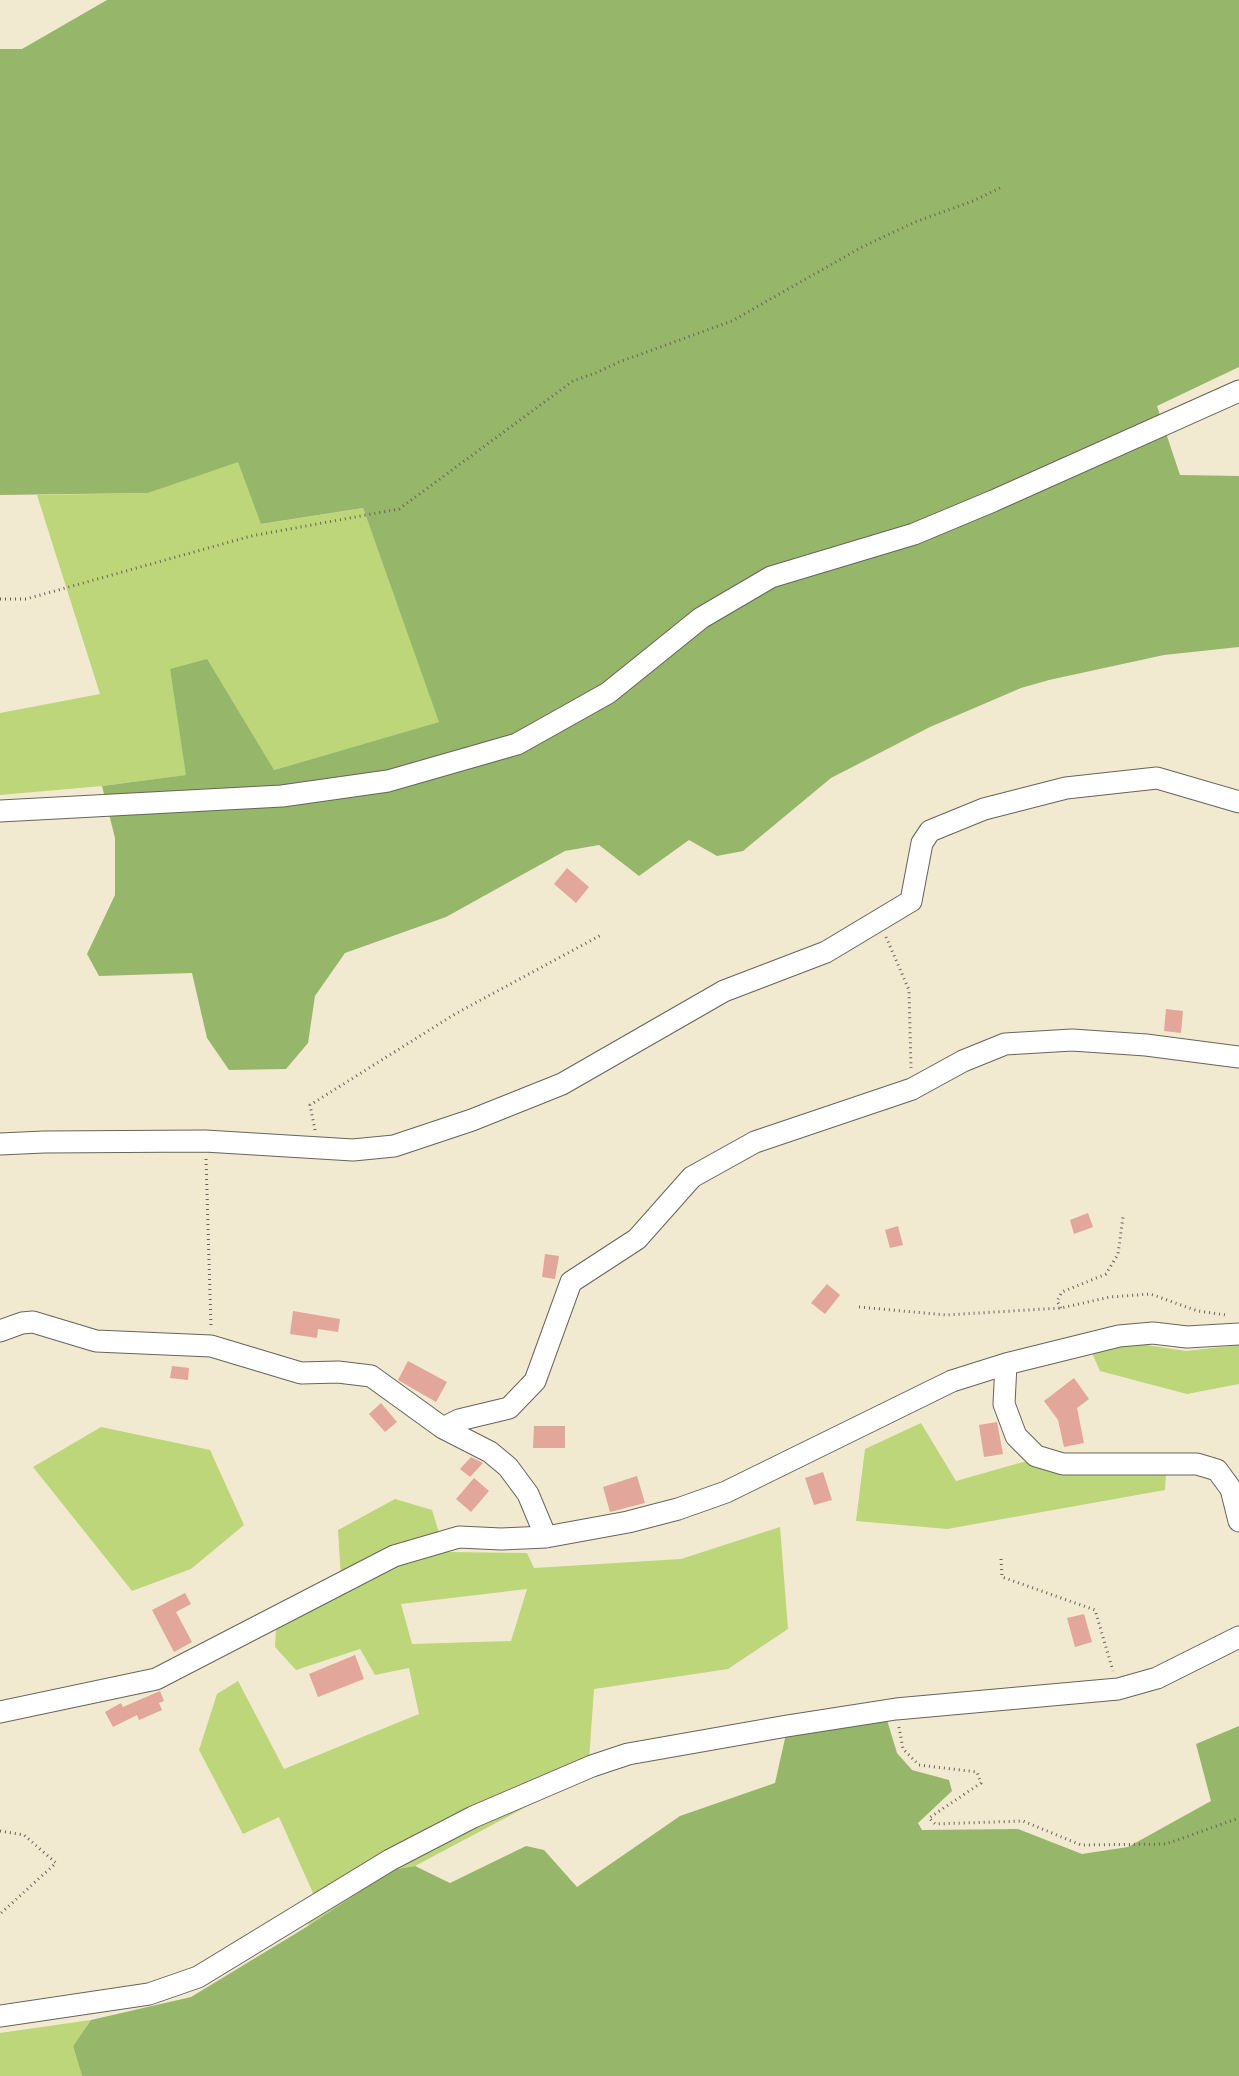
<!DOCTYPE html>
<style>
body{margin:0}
canvas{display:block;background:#f1e9d0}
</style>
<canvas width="1239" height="2076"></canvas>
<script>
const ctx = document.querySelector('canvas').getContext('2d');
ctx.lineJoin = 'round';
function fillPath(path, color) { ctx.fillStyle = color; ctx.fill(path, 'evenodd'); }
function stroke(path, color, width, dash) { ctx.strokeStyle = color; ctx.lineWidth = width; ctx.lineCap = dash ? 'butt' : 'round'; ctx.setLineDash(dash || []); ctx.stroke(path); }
const green = new Path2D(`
 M238 461 262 524 363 508 440 722 274 770 170 669 187 775 102 786 0 795V713L100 694 37 495 148 493Z
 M1133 1343 1186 1351 1239 1345V1384L1187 1394 1100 1371 1092 1353Z
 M921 1423 956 1481 1023 1462 1167 1456 1165 1490 947 1529 856 1521 865 1449Z
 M101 1427 210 1450 244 1525 191 1569 132 1591 33 1467Z
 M395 1499 432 1510 445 1552 527 1553 534 1568 681 1559 780 1527 788 1629 728 1669 594 1689 588 1774 415 1866 392 1870 308 1926 313 1893 279 1817 243 1834 199 1750 217 1694 238 1681 284 1769 419 1714 409 1668 375 1675 360 1649 296 1670 275 1647 277 1612 341 1578 338 1530ZM527 1589 511 1641 412 1644 401 1604Z
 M91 2020 73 2046 82 2076H0V2033Z`);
const forest = new Path2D(`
 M107 0H1239V367L1157 406 1180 475 1239 476V647L1164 655 1049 680 1021 688 930 727 831 778 743 851 717 856 689 840 639 876 599 845 565 851 446 917 345 953 315 996 308 1043 286 1069 229 1070 207 1038 192 973 99 976 87 954 115 895V838L102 786 186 775 170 669 207 659 274 770 439 722 363 508 261 524 238 462 148 493 0 495V49H22Z
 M887 1720 897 1753 912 1770 949 1780 952 1791 918 1823 922 1830 1018 1829 1082 1854 1128 1847 1211 1801 1196 1744 1239 1726V2076H82L73 2046 91 2020 191 1997 308 1926 392 1870 415 1866 450 1883 526 1846 544 1850 577 1887 680 1816 775 1783 786 1734Z`);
const building = new Path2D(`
 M567 868 589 887 576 903 554 884Z
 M1166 1009 1183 1011 1181 1033 1164 1031Z
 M1088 1213 1093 1227 1074 1234 1070 1220Z
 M898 1226 903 1245 890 1248 885 1230Z
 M545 1254 559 1256 555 1279 542 1277Z
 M827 1284 840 1295 825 1314 811 1303Z
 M293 1311 340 1319 338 1332 318 1329 317 1338 290 1334Z
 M408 1361 447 1382 436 1402 398 1380Z
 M172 1366 189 1368 188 1380 170 1378Z
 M1074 1378 1089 1399 1077 1408 1084 1443 1064 1447 1058 1420 1044 1401Z
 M381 1403 397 1422 385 1432 369 1414Z
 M997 1422 1003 1454 984 1457 979 1425Z
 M534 1426H565V1448H533Z
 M471 1457 483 1463 470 1477 460 1469Z
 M823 1472 832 1500 814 1505 805 1478Z
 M637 1476 645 1503 610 1512 603 1487Z
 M474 1478 489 1491 471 1512 456 1499Z
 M185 1593 191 1604 176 1612 192 1642 174 1652 152 1610Z
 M1084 1614 1092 1642 1075 1647 1067 1618Z
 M355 1655 364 1679 318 1697 309 1674Z
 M160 1691 164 1701 159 1703 162 1710 139 1720 137 1715 113 1727 105 1712 121 1703 123 1707Z`);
const path = new Path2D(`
 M0 599H26L251 536 399 509 573 381 598 372 619 362 732 321 862 247 915 222 973 201 1000 188
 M886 937 909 990 911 1068
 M315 1130 310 1105 455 1014 603 934
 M206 1159 211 1328
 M859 1307 946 1315 1061 1308 1110 1297 1150 1294 1198 1311 1226 1315
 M1061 1308 1057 1301 1062 1292 1106 1274 1118 1254 1123 1217
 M1001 1559 1002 1577 1095 1610 1113 1671
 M899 1727 903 1749 919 1765 977 1772 981 1783 929 1818 935 1824 1023 1821 1081 1845 1166 1844 1239 1818
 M0 1831 24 1835 56 1863 0 1914`);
const minor = new Path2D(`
 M0 811 282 796 388 781 517 744 608 693 701 618 771 577 914 534 993 501 1239 391
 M0 1144 44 1142 205 1141 353 1150 394 1146 472 1120 562 1084 724 991 826 952 911 901 922 843 930 831 984 809 1066 788 1157 778 1239 802
 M0 1331 22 1323 33 1322 96 1341 211 1346 301 1373 338 1372 371 1376 443 1428 490 1452 508 1467 528 1494 546 1537
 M1006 1364 1004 1404 1016 1436 1036 1456 1063 1464H1197L1217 1470 1231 1489 1239 1521
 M443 1428 459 1420 509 1408 535 1381 571 1282 637 1239 692 1177 755 1142 912 1089 963 1061 1005 1044 1072 1040 1146 1045 1239 1057
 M0 1712 156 1679 394 1556 459 1537 501 1539 546 1537 628 1522 678 1509 726 1492 952 1381 1006 1364 1119 1336 1153 1333 1187 1337 1239 1334
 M0 2016 149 1994 198 1977 390 1860 473 1817 592 1766 628 1754 787 1726 896 1709 1118 1689 1157 1678 1239 1637`);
fillPath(green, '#bdd67a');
fillPath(forest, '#96b76a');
fillPath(building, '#e2a69a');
stroke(minor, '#67645b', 23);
stroke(path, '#67645b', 3, [1, 4]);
stroke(minor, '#fff', 21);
</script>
